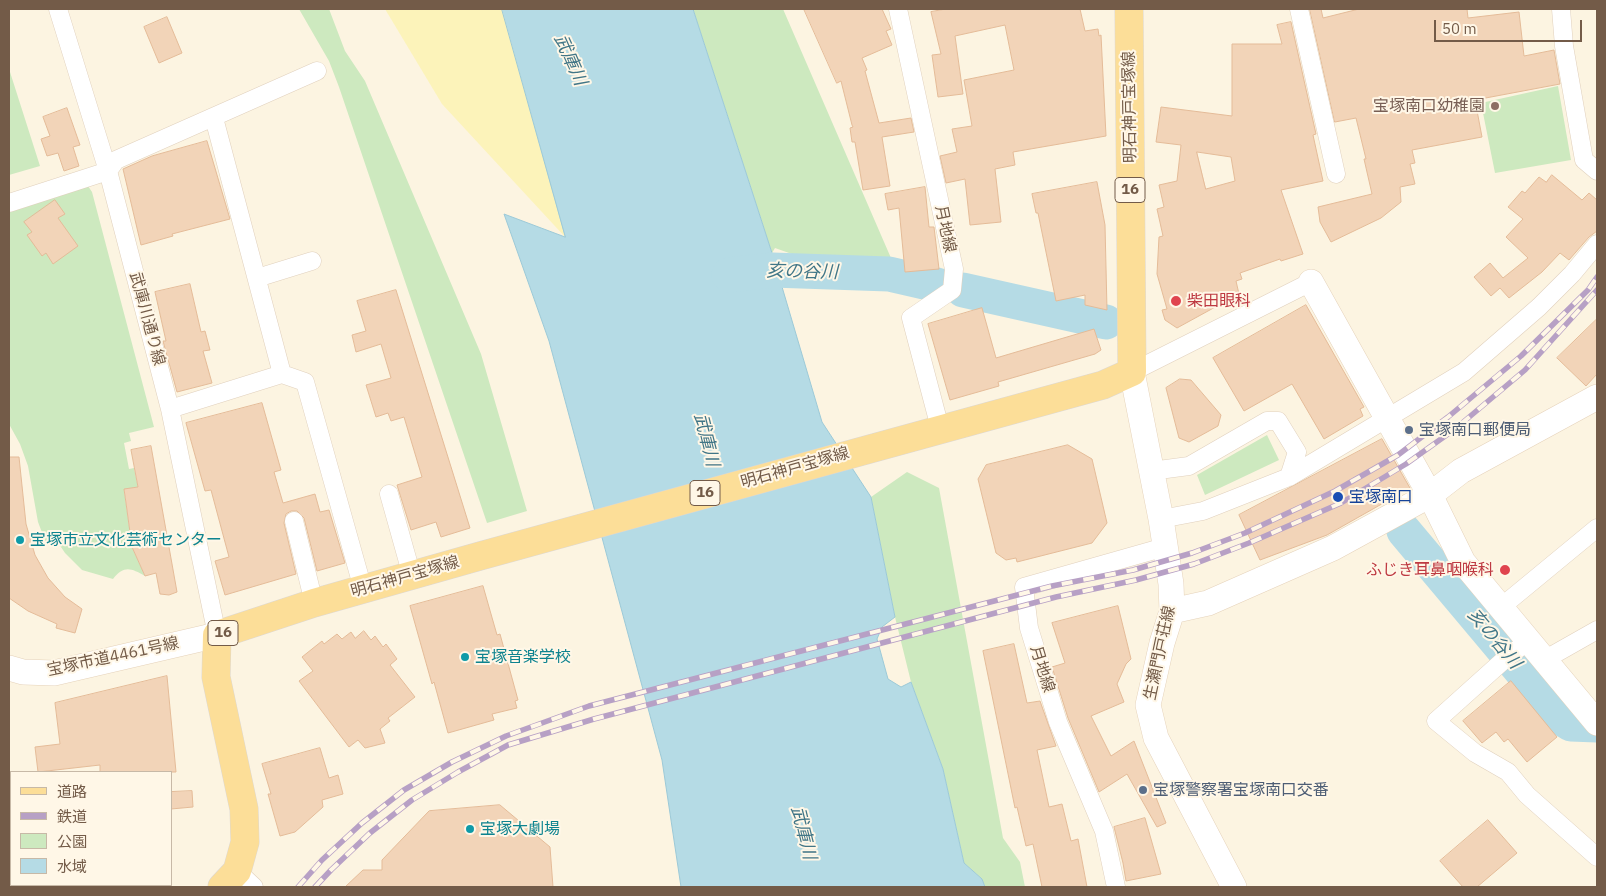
<!DOCTYPE html>
<meta charset="utf-8">
<style>
body{margin:0}
#map{position:relative;width:1606px;height:896px;overflow:hidden;background:#fcf4e1;font-family:"IBM Plex Sans","Noto Sans JP",sans-serif}
canvas{display:block}
.frame{position:absolute;inset:0;border:10px solid #735b48;pointer-events:none}
.legend{position:absolute;left:10px;top:771px;width:162px;height:115px;box-sizing:border-box;background:#fff7e7;border:1px solid #c7b9a7;margin:0;padding:6px 9px;list-style:none;font-size:15px;color:#735b48}
.legend li{display:flex;align-items:center;gap:10px;height:25px}
.legend b{width:25px;border:1px solid #c7b9a7}
.scale{position:absolute;left:1434px;top:20px;width:148px;height:22px;box-sizing:border-box;border:2px solid #735b48;border-top:0;padding-left:6px;font-size:15px;line-height:18px;white-space:nowrap;color:#735b48;-webkit-text-stroke:4px #fff7e7;paint-order:stroke}
</style>
<div id="map">
<canvas width="1606" height="896"></canvas>
<div class="frame"></div>
<ul class="legend">
<li><b style="height:6px;background:#fcde98"></b>道路</li>
<li><b style="height:6px;background:#b7a0c5"></b>鉄道</li>
<li><b style="height:14px;background:#cde9bf"></b>公園</li>
<li><b style="height:14px;background:#b5dbe5"></b>水域</li>
</ul>
<div class="scale">50 m</div>
</div>
<script>
const ctx = document.querySelector('canvas').getContext('2d');
ctx.lineJoin = 'round';
function fillPath(path, color) { ctx.fillStyle = color; ctx.fill(path, 'evenodd'); }
function stroke(path, color, width, dash) { ctx.strokeStyle = color; ctx.lineWidth = width; ctx.lineCap = dash ? 'butt' : 'round'; ctx.setLineDash(dash || []); ctx.stroke(path); }
function write(font, color, halo, rows, align = 'center') {
  ctx.font = font + ' "IBM Plex Sans","Noto Sans JP",sans-serif'; ctx.lineWidth = 4; ctx.setLineDash([]); ctx.textBaseline = 'middle'; ctx.strokeStyle = halo; ctx.fillStyle = color; for (const [text, x, y, turn = 0] of rows) {
    ctx.save(); ctx.translate(x, y); ctx.rotate((+turn || 0) * Math.PI / 180); ctx.textAlign = isNaN(turn) ? turn : align; if (halo) ctx.strokeText(text, 0, 0); ctx.fillText(text, 0, 0); ctx.restore();
  }
}
const green = new Path2D(`
 M299 9H329L345 51 365 81 481 354 527 511 487 523 339 87 329 61Z
 M693 9H783L894 265 838 259 820 264 775 248 772 253Z
 M10 72 40 166 9 175V73Z
 M1558 86 1571 160 1495 173 1481 103Z
 M86 183 92 192 154 427 129 433 131 441 124 443 129 469 134 468 138 487 124 490 132 547 145 576C131 568 124 565 113 579L82 570 65 553 55 538 46 543 38 522 28 466 20 444 9 424V208Z
 M1267 435 1279 460 1205 495 1197 475Z
 M907 472 939 488 1003 838 1020 862 1025 887H985L982 879 964 863 943 769 911 682 895 617 871 497Z`);
const sand = new Path2D(`
 M385 9H502L566 238 442 104Z`);
const water = new Path2D(`
 M502 9H693L772 253 822 422 871 497 895 617 882 627 877 639 888 679 901 687 911 682 943 769 964 863 982 879 985 887H681L662 760 549 341 504 214 565 237Z`);
const river = new Path2D(`
 M729 275 772 270 889 274 937 285
 M963 290 1106 322
 M1404 531 1561 718 1571 724 1597 725`);
const building = new Path2D(`
 M804 9H882L891 29 886 31 892 45 862 58 867 70 865 71 879 123 911 118 914 132 882 137 890 186 863 190 855 142H852L850 128 853 127 852 125 841 81 837 83Z
 M946 9H1080L1085 31 1098 29 1099 36 1101 35 1106 136 1013 152 1015 165 995 169 1001 222 970 225 965 179 946 183 940 156 957 152 952 129 972 126 964 80 1014 70 1005 25 955 36 963 94 938 97 932 55 941 54 931 12Z
 M1310 9H1321L1323 18 1359 9H1467L1468 18 1519 12 1524 56 1554 50 1560 84 1475 100 1482 137 1412 150 1415 163 1410 164 1415 184 1400 187 1401 202 1381 218 1331 242 1320 222 1318 207 1372 194 1364 159H1366L1356 118 1335 122Z
 M167 17 182 53 159 63 144 27Z
 M1291 22 1316 134 1313 135 1323 181 1281 190 1303 254 1281 261 1280 259 1240 273 1242 279 1236 281 1239 294 1177 328 1165 320 1162 310 1167 309 1157 274 1159 237 1163 236 1157 209 1164 207 1159 185 1177 181 1181 145 1156 142 1161 107 1232 116V44H1282L1277 25ZM1197 152 1231 157 1235 181 1206 189Z
 M67 108 80 145 73 147 79 166 64 171 58 153 47 156 41 139 50 136 43 117Z
 M207 141 230 219 172 234 173 236 141 245 123 169 152 156Z
 M1552 175 1582 200 1589 193 1597 200V231L1589 237 1569 260 1560 253 1542 272 1509 298 1500 288 1491 296 1474 277 1490 263 1503 278 1528 258 1506 237 1523 219 1508 207 1522 191 1525 193 1539 177 1546 182Z
 M1097 182 1105 225 1107 310 1085 305V295L1056 301 1038 213H1036L1032 194Z
 M925 187 929 227H934L939 269 905 272 899 208 888 210 885 194Z
 M55 200 65 214 58 218 78 246 53 264 46 253 42 256 27 235 32 232 24 222Z
 M190 284 201 332 205 331 210 350 203 351 212 383 177 392 163 341H166L155 292Z
 M396 290 470 528 441 537 436 522 411 530 397 485 422 477 404 417 391 421 388 413 376 417 366 385 391 378 381 344 356 352 352 335 366 331 357 301Z
 M1306 305 1364 407 1360 409 1363 416 1324 439 1292 384 1244 411 1213 358Z
 M982 308 996 358 1094 329 1101 350 1095 354 998 382 999 386 950 400 928 324Z
 M1597 319V374L1586 386 1557 358Z
 M1180 379 1191 380 1221 415 1218 426 1189 442 1179 438 1166 388Z
 M262 403 281 470 274 472 283 503 315 494 320 512 329 510 345 563 317 571 304 518 297 511H291L286 514 284 523 296 574 225 595 215 561 229 557 211 490 205 491 186 423Z
 M1382 439 1410 488 1327 535 1260 560 1239 515Z
 M1068 445 1092 459 1107 523 1092 543 1017 562 1016 558 1006 560 996 553 978 479 986 465Z
 M151 446 177 592 169 595 160 594 156 573 145 576 132 547 126 503 124 489 138 487 131 450Z
 M9 457H19L26 524 35 555 48 578 65 597 82 609 75 633 56 628 57 624 28 611 9 598Z
 M483 586 497 635 500 634 518 700 515 701 517 708 492 714 494 720 448 733 434 682 432 684 410 606Z
 M1118 606 1131 659 1126 664 1117 684 1124 702 1091 716 1111 756 1134 741 1166 823 1157 827 1127 774 1099 792 1068 718 1052 667 1065 663 1052 623Z
 M364 631 371 640 375 636 383 647 386 644 397 659 390 665 415 697 388 718 390 721 380 729 385 743 365 748 358 740 349 747 299 681 313 671 302 657 322 641 324 644 337 634 342 639 351 632 355 638Z
 M1014 644 1027 703 1040 701 1056 746 1037 750 1049 807 1062 804 1071 841 1078 839 1087 887H1042L1033 844 1026 846 1017 807 1015 808 983 651Z
 M167 676 176 772H100V765L38 772 35 747 60 744 55 703Z
 M1511 681 1557 737 1527 762 1508 739 1504 742 1496 732 1482 743 1463 721Z
 M320 748 329 778 338 775 343 794 322 800 323 807 295 832 280 836 268 794H271L262 764Z
 M192 791 193 807 171 809V792Z
 M500 805 550 847 553 887H345L363 870H382V860L429 811Z
 M1145 818 1161 874 1126 881 1123 863 1114 827Z
 M1488 820 1517 853 1477 887H1463L1440 861Z`);
const street = new Path2D(`
 M58 9 108 171 170 409 217 635
 M898 9 954 269 952 290 911 318 940 428
 M1299 9 1336 174
 M1561 9 1564 46 1584 160 1597 171
 M214 118 282 374
 M9 203 108 171 116 160 317 71
 M257 278 312 261
 M1132 372 1311 282
 M170 409 282 374 305 382 363 589
 M1151 471 1189 466 1267 421H1278L1297 452 1289 477
 M389 494 412 576
 M1161 519 1203 511 1289 477 1464 372 1539 307 1572 274 1597 244
 M294 521 314 603
 M1500 608 1597 528
 M1528 641 1505 659 1436 721 1475 753 1508 772 1527 795 1597 857
 M1544 660 1597 630
 M237 871 254 887
 M1116 887 1104 831 1058 722 1029 628 1024 587 1165 547`);
const secondary = new Path2D(`
 M1311 282 1430 495 1463 562 1597 723
 M1132 372 1161 519 1171 584 1172 611 1162 643 1148 705 1156 738 1234 887
 M1172 611 1208 603 1333 548 1430 495 1461 471 1597 397
 M9 668 23 672 54 673 217 635`);
const primary = new Path2D(`
 M222 887 237 871 245 842 244 809 216 677 217 635 314 603 480 556 1103 385 1132 372 1129 9`);
const rail = new Path2D(`
 M298 887 322 860 362 823 404 790 452 762 506 736 589 706 1052 586 1133 570 1192 553 1245 533 1335 491 1398 455 1448 417 1521 356 1588 290 1597 277
 M315 887 331 870 370 833 412 800 458 772 508 745 594 719 1056 597 1136 580 1194 564 1249 543 1341 503 1406 464 1455 429 1525 370 1597 290`);
const markers = [
 [1495,106,5,"#8d6e63"],
 [1176,301,6,"#e0444e"],
 [1409,430,5,"#5c6f8a"],
 [1338,497,6,"#1a4fb4"],
 [20,540,5,"#0f9aa8"],
 [1505,570,6,"#e0444e"],
 [465,657,5,"#0f9aa8"],
 [1143,790,5,"#5c6f8a"],
 [470,829,5,"#0f9aa8"]
];
const shields = [
 [1130,190,30],
 [705,493,30],
 [223,633,30]
];
const shieldNames = [
 ["16",1130,190],
 ["16",705,493],
 ["16",223,633]
];
const educationNames = [
 ["宝塚南口幼稚園",1485,106]
];
const streetNames = [
 ["明石神戸宝塚線",1130,107,-91],
 ["月地線",945,229,78],
 ["武庫川通り線",147,319,75],
 ["明石神戸宝塚線",795,468,-16],
 ["明石神戸宝塚線",405,577,-16],
 ["生瀬門戸荘線",1160,653,-78],
 ["宝塚市道4461号線",113,657,-12],
 ["月地線",1042,669,73]
];
const healthNames = [
 ["柴田眼科",1187,301],
 ["ふじき耳鼻咽喉科",1494,570,"right"]
];
const serviceNames = [
 ["宝塚南口郵便局",1419,430],
 ["宝塚警察署宝塚南口交番",1153,790]
];
const transitNames = [
 ["宝塚南口",1349,497]
];
const cultureNames = [
 ["宝塚市立文化芸術センター",30,540],
 ["宝塚音楽学校",475,657],
 ["宝塚大劇場",480,829]
];
const waterNames = [
 ["武庫川",570,60,66],
 ["亥の谷川",802,272,1],
 ["武庫川",706,440,76],
 ["亥の谷川",1494,639,50],
 ["武庫川",803,833,76]
];
fillPath(green, '#cde9bf');
fillPath(sand, '#fcf3ba');
fillPath(water, '#b5dbe5');
stroke(water, '#9cc9d7', 1);
stroke(river, '#b5dbe5', 35);
fillPath(building, '#f2d4b8');
stroke(building, '#e4bb98', 1);
stroke(street, '#e0d0bd', 19);
stroke(secondary, '#e5d2ba', 26);
stroke(primary, '#ddd8d3', 29);
stroke(street, '#fff', 18);
stroke(secondary, '#fff', 25);
stroke(primary, '#fcde98', 28);
stroke(rail, '#b7a0c5', 5.5);
stroke(rail, '#fff7e7', 4, [11]);
for (const [x, y, r, color] of markers) { const dot = new Path2D(); dot.arc(x, y, r, 0, 2 * Math.PI); ctx.fillStyle = color; ctx.fill(dot); stroke(dot, '#fff7e7', 2); }
for (const [x, y, w] of shields) { const box = new Path2D(); box.roundRect(x - w / 2, y - 12.5, w, 25, 4); ctx.fillStyle = '#fff7e7'; ctx.fill(box); stroke(box, '#735b48', 1); }
write('bold 15px', '#735b48', null, shieldNames);
write('16px', '#785e54', '#fff7e7', educationNames, 'right');
write('16px', '#735b48', '#fff7e7', streetNames);
write('16px', '#be3a42', '#fff7e7', healthNames, 'left');
write('16px', '#4e5e75', '#fff7e7', serviceNames, 'left');
write('16px', '#164399', '#fff7e7', transitNames, 'left');
write('16px', '#0d838f', '#fff7e7', cultureNames, 'left');
write('italic 18px', '#417687', '#fff7e7', waterNames);
</script>
